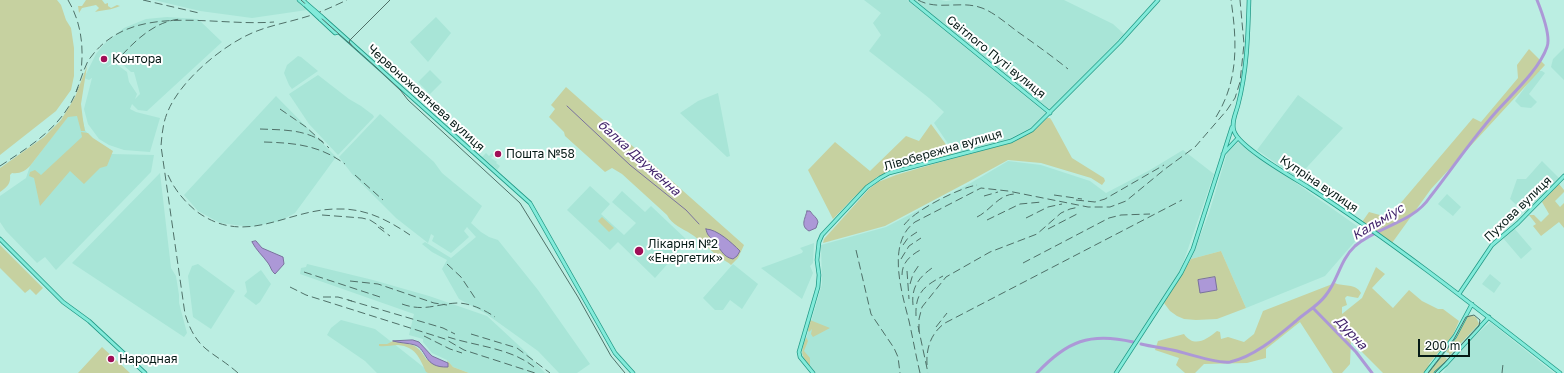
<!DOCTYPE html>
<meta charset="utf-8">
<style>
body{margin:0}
#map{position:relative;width:1564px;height:373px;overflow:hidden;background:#bbeee2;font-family:"Golos Text",sans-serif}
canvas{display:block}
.scale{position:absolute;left:1418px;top:339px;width:52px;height:18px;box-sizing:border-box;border:2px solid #061a16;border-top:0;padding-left:5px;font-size:12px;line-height:14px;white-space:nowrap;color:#061a16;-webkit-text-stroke:3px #fff;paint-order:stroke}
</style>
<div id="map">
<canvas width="1564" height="373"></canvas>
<div class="scale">200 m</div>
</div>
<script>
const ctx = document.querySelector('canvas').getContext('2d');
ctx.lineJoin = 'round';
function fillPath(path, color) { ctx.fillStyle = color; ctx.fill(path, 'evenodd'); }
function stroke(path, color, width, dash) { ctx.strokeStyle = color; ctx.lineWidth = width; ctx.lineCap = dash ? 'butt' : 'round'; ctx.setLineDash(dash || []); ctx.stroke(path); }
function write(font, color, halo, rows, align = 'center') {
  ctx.font = font + ' "Golos Text",sans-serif'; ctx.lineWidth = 4; ctx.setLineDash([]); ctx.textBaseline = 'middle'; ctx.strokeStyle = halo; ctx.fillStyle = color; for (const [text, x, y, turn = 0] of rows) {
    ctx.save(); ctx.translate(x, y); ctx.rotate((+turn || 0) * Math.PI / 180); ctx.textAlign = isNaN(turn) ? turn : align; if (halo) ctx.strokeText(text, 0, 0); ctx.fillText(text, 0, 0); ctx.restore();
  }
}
const built = new Path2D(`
 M154 0H296L307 10 252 18 200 11Z
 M864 0H907L1047 114 1036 125 1009 139 955 154 934 123 944 112 929 98 869 51 881 35 873 23 881 13Z
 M914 0H941L946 1 953 0H1064L1113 24 1124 34 1050 110Z
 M167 17 198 19 222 42 147 111 138 110 132 104 130 109 136 112 160 118 150 152 124 150 109 145 99 139 88 124 84 109 92 78 89 80 84 78 96 54 104 44 124 28 146 19ZM117 59 131 72H134L140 94 135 99 137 94 129 82 127 72 115 63 106 68Z
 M436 17 451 33 428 62 410 42Z
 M1564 48V80L1551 67 1553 59Z
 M298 56 301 57 318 71 292 89 289 85 284 73 287 65Z
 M430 70 442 82 430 94 418 82Z
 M1537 71H1542L1545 73 1529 94 1537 102 1531 108 1521 107 1515 101Z
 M318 75 349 99 361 106 373 115 374 117 338 155 309 124 289 94Z
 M718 93 730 156 727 157 680 113 698 101Z
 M1298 95 1343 128 1297 178 1257 150Z
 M276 96 336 157 295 213 280 221 251 227 220 223 198 211 184 195Z
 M81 113 85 130 94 142 111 154 154 155 151 172 56 270 45 257 37 263 6 231 0 222V196L26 178 30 166 69 115Z
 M380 114 434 162 442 173 482 206 471 223 481 232 489 237 498 240 538 290 590 364 577 373H559L538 351 485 313 459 299 442 269 447 260 432 252 422 244 425 242 451 258 476 237 467 227 464 231 469 237 451 253 432 241 434 236 431 234 428 243 396 218 352 174 339 157Z
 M1238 142 1364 231 1325 276 1246 308 1221 251 1191 259 1209 213 1227 153Z
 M1183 150 1214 174 1181 269 1113 373H815L801 356 822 284 821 245 886 227 969 184 1008 161 1041 165 1090 181 1106 193 1150 170Z
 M486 153 489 156 492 153 494 155 491 158 497 162 496 163 500 166 497 170 482 157Z
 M1542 161 1560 179 1525 213 1510 199 1517 179H1526Z
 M160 173 171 268 176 276 179 295V303L187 333 184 337 72 263Z
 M590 186 610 204 601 214 624 235 636 223 612 202 622 191 645 212 651 206 688 241 655 278 618 242 610 250 567 210Z
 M1447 194 1461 207 1453 216 1438 204Z
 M1514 228 1532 249 1521 259 1503 238Z
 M814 243 813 263 810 266 813 273 802 299 761 268 802 253 803 251 800 248Z
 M198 264 235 291 211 329 193 317 188 276 192 266Z
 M307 264 373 280 429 296 487 316 527 353 545 373H469L453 367 447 360 432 353 423 342V339L409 335 414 314 300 274 301 268 306 267Z
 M733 264 758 284 742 309 730 300 723 310H715L703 298Z
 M261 270 271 284 260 302 256 305 244 296 247 292 245 282Z
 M1490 274 1501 283 1494 293 1482 284Z
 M341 320 375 329 431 373H377L365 361 327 335 331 328Z
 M1490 322 1554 373H1443L1449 363 1461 349Z`);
const green = new Path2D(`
 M0 0H57L61 5 66 20 71 28 74 48V76L71 90 56 111 0 155Z
 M86 0H102L105 4 108 3V6L111 8 117 5 120 6C112 10 103 10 95 12L99 8 96 5 82 8 79 13 78 6H82Z
 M1529 49 1545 65 1431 189 1392 243 1362 222 1369 212 1387 217 1399 205 1473 118 1481 122 1518 78 1517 65Z
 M87 66 81 104 83 120 85 131H81L77 116 68 117 30 166C25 171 20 174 12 173L10 175C11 184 7 187 0 192V168L44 137 61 120 75 97Z
 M566 87 744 245 738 258 731 265C726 260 720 259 715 254 708 248 699 239 691 234 682 228 672 225 667 215L622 174 612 168 605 172 565 136 564 132 549 117 555 109 551 105Z
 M1047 118H1050L1052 121 1072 158 1104 178 1105 181 1102 185 1091 178 1041 163 1008 160 968 182 885 226 823 243 824 239 869 189 878 182 896 175 937 163 1014 142 1036 129Z
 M931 124 953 154 909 165 877 177 854 197 833 219 808 170 835 142 870 171 906 136 919 141Z
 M81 132 88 133 93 138 113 151 107 166 100 168 84 184 70 171 40 206 34 178 29 176 30 172 35 170 41 175 82 137Z
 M1559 184 1564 190V192L1555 201 1560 207 1564 203V228L1559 222 1541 236 1533 226 1536 224 1529 215H1534L1541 222 1549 214 1542 202Z
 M602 217 614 228 609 232 598 221Z
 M0 245 43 288 36 295 30 289 25 293 0 268Z
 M1221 251 1246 308 1217 319 1196 320 1184 319 1177 316 1170 311 1164 303 1191 259Z
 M1376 267 1385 274 1372 288 1393 308 1409 290 1422 301 1438 309H1443L1459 321 1453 335 1428 365 1443 355 1447 359 1440 373H1383L1351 341 1350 364 1342 373H1333L1300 322 1266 349V358L1247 363 1204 364 1195 373H1185L1176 365 1179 358 1155 350 1158 341 1184 334C1194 348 1206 340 1217 331L1220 332 1221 339 1228 337 1244 342 1254 334 1263 311 1335 283C1343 287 1356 283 1361 293L1358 298 1347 296 1345 298 1347 305 1342 307V314L1362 298Z
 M1470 315 1476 317 1479 324 1449 356V353L1446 352 1455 339 1466 318Z
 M810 320 830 328 813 337 811 334 812 329 809 332 808 330Z
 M806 337 808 341 804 351 810 358V366C800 354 801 352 806 337Z
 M393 341C413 346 415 341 427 360L448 363 447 360 453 367 469 373H428L426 372C419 357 416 347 398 345 391 345 386 347 379 346V344H387Z
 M102 347 130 373H78Z`);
const water = new Path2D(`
 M807 211H810C813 216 817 217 818 222L816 228 809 231C800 226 805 219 807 211Z
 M706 229C717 229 732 243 740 251L737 256 733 259C722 257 720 247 713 240 709 236 707 235 706 229Z
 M256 241 262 248 283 257 284 264 275 274C271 271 271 267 268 263 263 256 256 250 252 242Z
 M1215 277 1217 290 1200 293 1198 280Z
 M413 340 419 342 432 356 448 363V367C423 368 428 350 415 345 409 343 399 343 393 341Z`);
const stream = new Path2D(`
 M567 106 630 165 686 210 699 224`);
const river = new Path2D(`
 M1313 308 1356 352 1372 373
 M1141 344C1153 347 1165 348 1177 351 1188 354 1219 364 1230 362 1254 357 1278 336 1296 321 1306 312 1318 306 1326 295 1338 280 1340 260 1355 246 1378 226 1413 223 1430 197 1452 169 1472 139 1496 112 1512 94 1539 70 1547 47 1551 37 1541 10 1537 0
 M1037 373C1067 341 1090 332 1133 342`);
const major = new Path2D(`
 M299 0 305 5
 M303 0 307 4
 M911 0 1050 113
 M1249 0C1248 35 1247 71 1238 105 1236 113 1231 122 1234 131 1239 147 1292 177 1308 187 1396 244 1478 309 1560 373
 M322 17 530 203 615 353 633 373
 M320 19 335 33 338 32
 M1223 154 1238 138
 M0 239 63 302 89 321 145 373
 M1459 294 1492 245 1518 223 1564 176
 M813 373 800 357 799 352 818 287 819 275 817 260 819 242 822 235 867 187 880 178 889 173 1011 141 1032 130 1120 42 1158 0
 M1116 373 1181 273 1193 249 1232 127
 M1426 373 1455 336 1472 304
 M1436 373 1446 364 1489 317`);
const tram = new Path2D(`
 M301 0 377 68 401 91 408 100 520 203 578 297 611 356 625 373
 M352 46 349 42 350 40 390 0
 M1428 373 1454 339 1466 317 1474 315 1480 320 1479 326 1435 373`);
const rail = new Path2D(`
 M68 0C81 22 84 46 81 71
 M143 0 199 13
 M918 0C938 11 961 0 982 8 995 13 1007 24 1018 32 1035 44 1052 56 1068 69
 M122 55C138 38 156 21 181 19
 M76 92C80 82 83 71 88 61 129 0 210 27 274 22
 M280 109 306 127 329 148
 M1216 117C1239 80 1237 41 1231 0
 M260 129C282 130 304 129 323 142
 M264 142C295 143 319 145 345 164
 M0 166C32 145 65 125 78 87
 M168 175C174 189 184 201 196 211 246 248 286 209 337 209 365 208 388 220 410 235
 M355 175 383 200
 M1054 195 1082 199
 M984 196 998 192
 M1076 200 1095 202 1105 199 1164 165
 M322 215 362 218 370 220 384 229
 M977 217C991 210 998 195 1014 194
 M1026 218 1048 207 1062 204
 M987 220 1020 204 1042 202
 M904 225C915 210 959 188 977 185
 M378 227 390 236
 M1048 229 1077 214
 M903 245 908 238 917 232
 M856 250 871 314 894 348 898 357 900 373
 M901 259 909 246 921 238
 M1023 263 1109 218 1121 215 1150 214
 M447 264 461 277 475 298
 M907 271 909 299
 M304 272 380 297
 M902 275C902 262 911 255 922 249
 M350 281 378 284 434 303 447 305
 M910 284 913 274 919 265
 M290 287 306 295 445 339 464 350 535 373
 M323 297H338L352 301
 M348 300 443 328 455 334
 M402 304C424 312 436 304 457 303 470 303 485 310 495 317
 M913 305C911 286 920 276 935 266
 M916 316C915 293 924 286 943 276
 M918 326 928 373
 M936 327 947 313
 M919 332V319L922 307 946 277 990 252 1037 234 1061 213 1070 209 1079 207
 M471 334 517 348 550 373
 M424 336 450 349 462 353
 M448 337C475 346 511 348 534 367
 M927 365C926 348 931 333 945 323L1182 200
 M238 373C212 350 197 352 185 314L161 146C162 134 163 122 168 111 181 80 222 46 252 33 268 26 285 23 302 18 317 14 332 7 347 0
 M920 373C916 356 913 339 909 321 902 293 886 243 915 222L981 188 1008 191 1088 207H1110L1126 201 1165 169 1195 147 1227 110 1235 98 1240 82 1244 44 1240 0
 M1502 373 1503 364`);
const majorBridge = new Path2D(`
 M307 4 322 17
 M305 5 320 19`);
const markers = [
 [104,59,4,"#a00f57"],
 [498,154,4,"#a00f57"],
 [639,251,5,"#a00f57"],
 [111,359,4,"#a00f57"]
];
const streetNames = [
 ["Світлого Путі вулиця",996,57,39],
 ["Червоножовтнева вулиця",426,98,42],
 ["Лівобережна вулиця",943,150,-16],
 ["Купріна вулиця",1319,184,34],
 ["Пухова вулиця",1518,209,-44]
];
const poiNames = [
 ["Контора",112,59],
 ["Пошта №58",506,154],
 ["Лікарня №2",648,244],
 ["«Енергетик»",648,258],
 ["Народная",119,359]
];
const waterNames = [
 ["балка Двуженна",639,158,42],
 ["Кальміус",1378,222,-31],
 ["Дурна",1351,333,47]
];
fillPath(built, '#a8e5d7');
fillPath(green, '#c6d1a0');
fillPath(water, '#ac98d7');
stroke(water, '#7a729d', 1);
stroke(stream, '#7a729d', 1);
stroke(river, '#ac98d7', 3);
stroke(major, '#229986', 4.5);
stroke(major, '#83ebda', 3);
stroke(tram, '#4f7068', 1);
stroke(rail, '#4f7068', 1, [8, 4]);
stroke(majorBridge, '#229986', 4.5, []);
stroke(majorBridge, '#83ebda', 3);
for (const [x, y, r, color] of markers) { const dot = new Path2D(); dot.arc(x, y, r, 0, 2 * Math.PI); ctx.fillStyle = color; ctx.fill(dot); stroke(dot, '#fff', 1.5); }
write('12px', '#061a16', '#fff', streetNames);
write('12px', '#061a16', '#fff', poiNames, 'left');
write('italic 13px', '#3d1e67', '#fff', waterNames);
</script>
